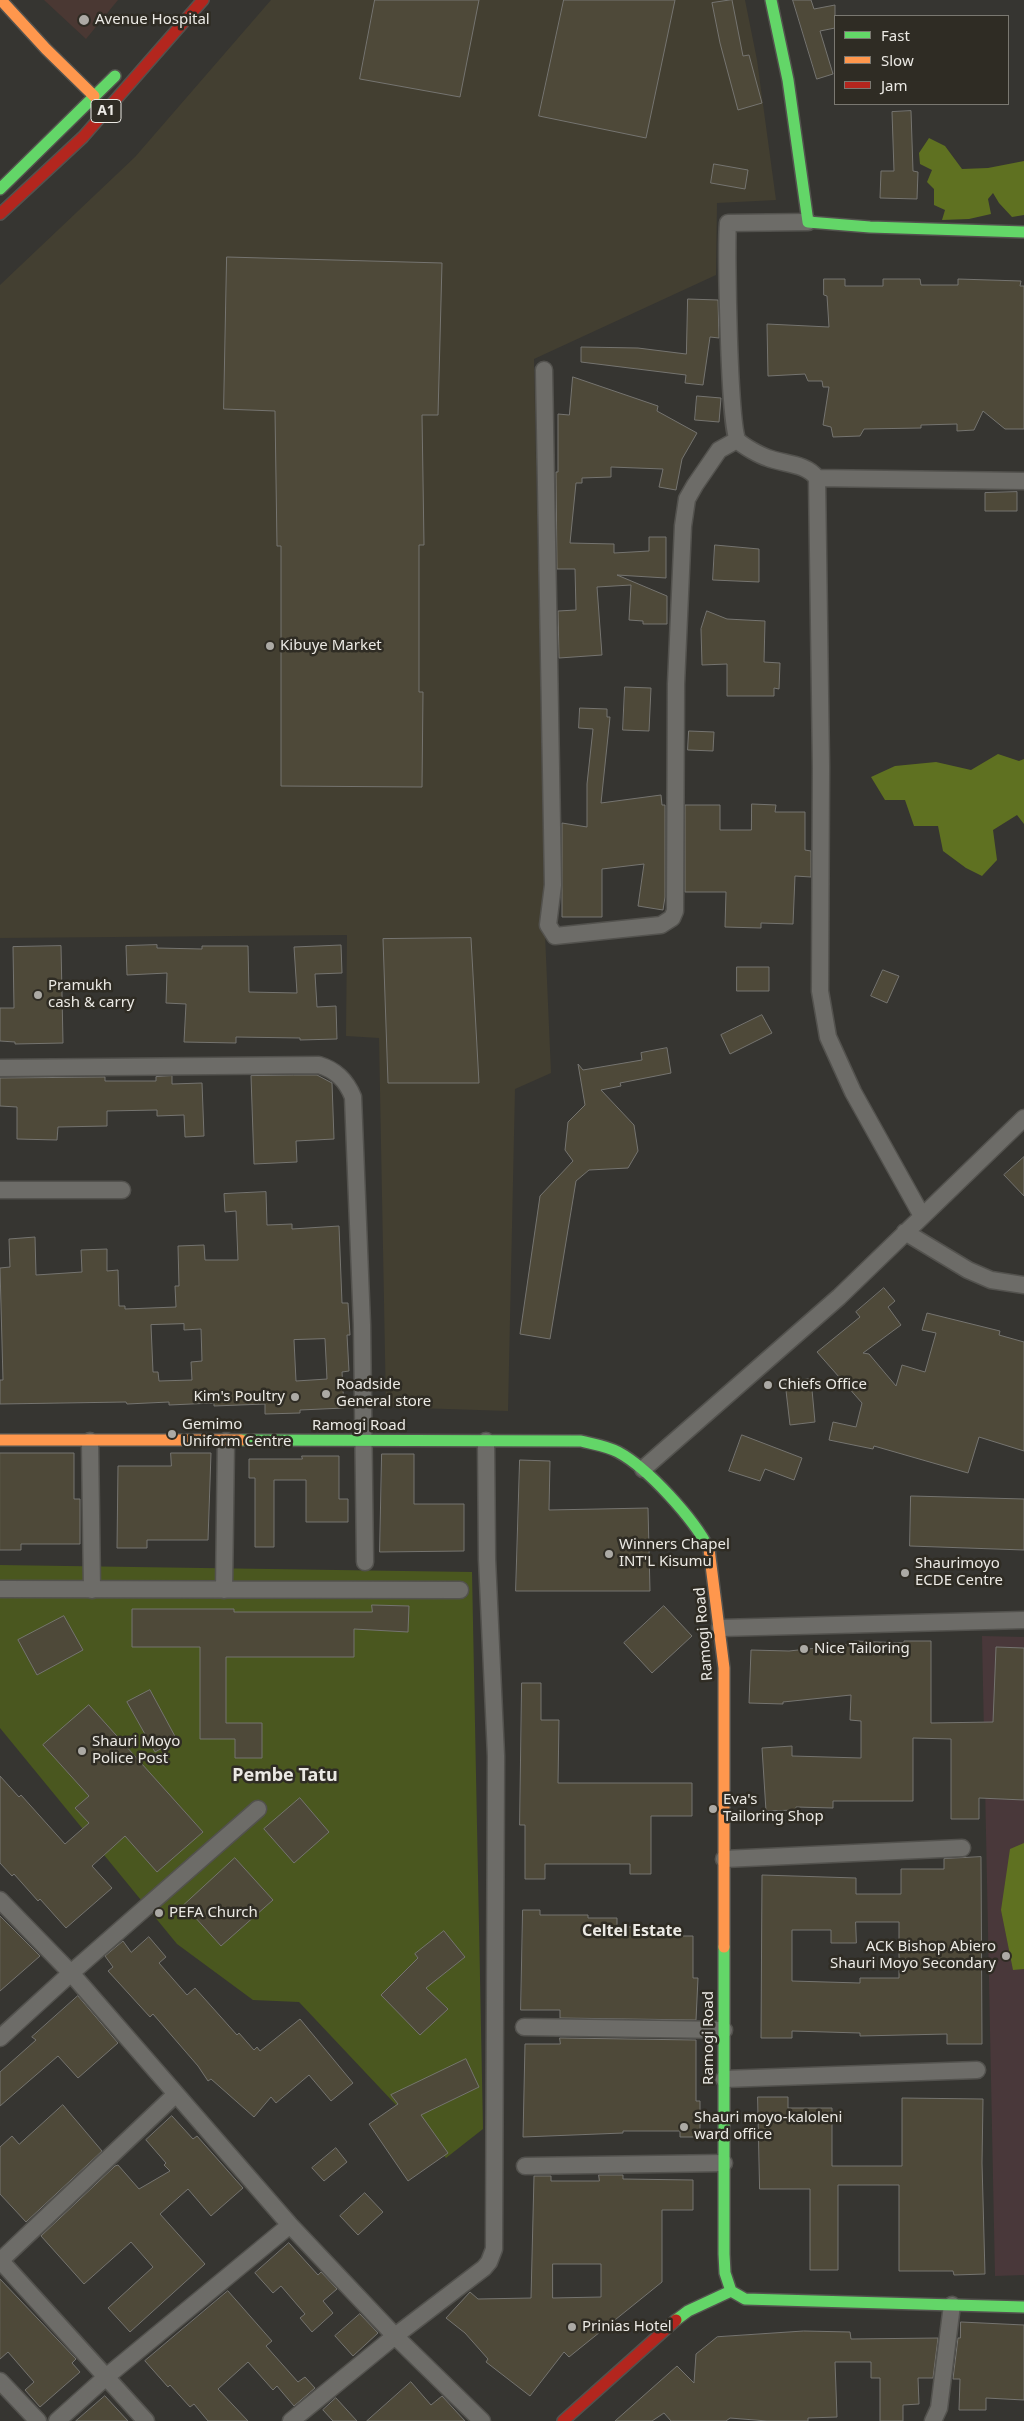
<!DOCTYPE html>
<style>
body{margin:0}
#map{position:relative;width:1024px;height:2421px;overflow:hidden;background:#363531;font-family:"Noto Sans",sans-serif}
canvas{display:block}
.legend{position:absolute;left:834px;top:15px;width:175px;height:90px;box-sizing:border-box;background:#2f2c24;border:1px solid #7a7871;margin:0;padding:6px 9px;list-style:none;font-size:15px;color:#ebe9e4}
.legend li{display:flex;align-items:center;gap:10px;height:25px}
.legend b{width:25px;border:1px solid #7a7871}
</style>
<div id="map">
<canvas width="1024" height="2421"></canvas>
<ul class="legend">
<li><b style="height:6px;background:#63d668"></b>Fast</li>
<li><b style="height:6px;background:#ff974d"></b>Slow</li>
<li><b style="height:6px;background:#b3261e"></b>Jam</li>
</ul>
</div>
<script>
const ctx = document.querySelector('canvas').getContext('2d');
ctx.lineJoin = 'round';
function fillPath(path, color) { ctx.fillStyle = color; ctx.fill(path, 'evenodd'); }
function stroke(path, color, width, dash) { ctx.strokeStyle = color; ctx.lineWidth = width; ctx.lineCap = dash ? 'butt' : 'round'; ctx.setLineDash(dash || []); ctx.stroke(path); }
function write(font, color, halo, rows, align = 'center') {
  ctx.font = font + ' "Noto Sans",sans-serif'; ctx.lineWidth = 5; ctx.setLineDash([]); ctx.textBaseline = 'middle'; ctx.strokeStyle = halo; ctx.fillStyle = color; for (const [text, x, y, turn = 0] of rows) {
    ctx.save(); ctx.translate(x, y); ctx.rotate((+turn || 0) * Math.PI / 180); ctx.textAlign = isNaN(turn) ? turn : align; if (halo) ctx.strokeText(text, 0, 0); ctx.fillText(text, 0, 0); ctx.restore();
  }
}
const built = new Path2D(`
 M271 0H745L757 60 776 200 717 203 716 275 534 359 545 934 551 1073 515 1089 508 1411 386 1407 379 1038 346 1036 347 935 0 938V285L135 157Z`);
const education = new Path2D(`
 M982 1636 1024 1637V2275L995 2276Z`);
const medical = new Path2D(`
 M44 0H118L86 39Z`);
const green = new Path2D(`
 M0 1565 472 1572 483 2129 446 2158 299 2002 253 2000 177 1944 0 1728Z`);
const forest = new Path2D(`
 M929 138 945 146 962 169 988 168 1024 161V215L1012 217 999 203 993 193 988 199 991 214 969 219 942 220 945 210 934 205V189L927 182 932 170 920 164 919 153Z
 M998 754 1019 761 1024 759V824L1017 815 993 830 997 860 982 876 966 868 943 851 938 826H914L905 800H885L871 777 895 766 936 762 971 770Z
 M1024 1843V1969L1013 1970 1001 1910 1010 1849Z`);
const building = new Path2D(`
 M375 0H479L460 97 360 79Z
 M564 0H675L646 138 539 116Z
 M732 0 743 56 749 55 762 103 738 110 720 43 712 3Z
 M793 0H811L814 9 835 5V28L820 31 833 74 817 79Z
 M911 111 913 171 918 172 917 199 880 198 881 171H894L892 112Z
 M714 164 748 170 745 189 711 183Z
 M227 257 442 263 438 415H422L424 545H419V692H423L422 787 281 786V546H277L275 411 224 409Z
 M824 279H845V286H883V279H920L921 285H958V279L1021 281 1020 286H1024V429H1005L983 411 974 430 957 431V424L921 425V428L864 429 860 436 833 437 831 427 823 425 829 387H823L822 381H808L805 374 768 376 767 324 829 327 827 296 824 295Z
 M688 299 718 300 719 338 710 337 703 385 685 383 686 375 581 362V347L638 348 686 354Z
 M573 377 658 406 657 411 697 433 682 459 676 490 659 487 663 469 611 467V477L582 478V483H576L570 543 614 544V553L649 551V537H666V578L617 575 667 596V624H643V621L629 620 631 585 597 587 602 655 559 658 558 611 576 610 575 569H557L556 472H558V414L569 415Z
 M697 396 721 398 719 422 695 420Z
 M1017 492V511H985V493Z
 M715 545 759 549V582L713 580Z
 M707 611 727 619 765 621 764 662 780 663 779 689 774 688V696H727V664L702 665 701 629Z
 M625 687 651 688 649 731 623 730Z
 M580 708 607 709V717H610L601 803 661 795 662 805H665V897L663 910 638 906 644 864 602 869V917H562V823L587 827V784L593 729 579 728Z
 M689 731 714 732 713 751 688 750Z
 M752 804 776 805 775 812H805V850L811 851V877L795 876 793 924 761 923V928L725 927 726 892H685V805H720V830H751Z
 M471 938 479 1083H388L383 939Z
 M157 945V948L202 949V946H248L249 992 297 993 294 947 341 945 342 973 315 974 317 1007 336 1006 337 1039 300 1040V1038L236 1037V1043L184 1042 186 1004 166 1003 167 973 127 975 126 946Z
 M61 946 63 1043 15 1044V1042L0 1041V1008H14L13 947Z
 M737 967H769V991H737Z
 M883 970 899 976 887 1003 871 996Z
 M762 1015 772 1033 730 1054 721 1035Z
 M667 1048 671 1073 620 1083 621 1086 601 1090 634 1125 638 1151 628 1168 589 1170 576 1181 550 1339 520 1334 540 1196 573 1161 565 1150 568 1122 585 1105 578 1064 583 1070 642 1060 641 1053Z
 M294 1075H317L332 1083 334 1139 296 1141 297 1162 254 1164 251 1076Z
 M172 1076V1084L202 1083 204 1136 185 1137 184 1115 157 1116V1110L107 1111V1126L58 1127 57 1140 17 1139V1107L0 1106V1078L105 1077V1081H156V1077Z
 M1024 1157V1196L1004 1175Z
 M266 1192 267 1225 292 1224V1229L339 1226 342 1303H348L350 1335H347L349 1371 342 1372 344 1408 300 1410V1413L265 1414V1404L214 1406V1403L169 1405V1402L127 1404 126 1402 0 1404V1380H3L0 1268 10 1267 9 1239 35 1237 36 1275 82 1272 81 1250 107 1249V1271L118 1270 119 1306H125V1309L176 1307 175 1286H179L178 1246 204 1245 205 1260H238L236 1211 225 1212 224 1194ZM184 1324V1330L201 1329 202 1361 191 1362 192 1380 159 1381 158 1372H153L151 1325ZM325 1339 327 1379 296 1381 294 1340Z
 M884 1288 895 1301 888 1307 901 1325 863 1353 869 1354 896 1386 902 1365 925 1372 936 1333 922 1330 927 1313 1000 1331 999 1335 1024 1342V1451L979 1437 968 1473 874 1446 873 1449 829 1440 833 1422 856 1427 862 1403 817 1352 860 1317 856 1312Z
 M811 1379 815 1422 790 1425 785 1382Z
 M742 1435 802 1458 794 1480 765 1469 760 1481 729 1471Z
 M0 1453H74V1499H80V1544H21V1550H0Z
 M171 1453H211L208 1540H147V1548H117L118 1466H171Z
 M382 1454H414V1504H464V1551L380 1552Z
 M302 1456H339V1499H348V1522H306V1480H274V1547H255V1478H249V1459H302Z
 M520 1460 550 1461 549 1510 648 1508 650 1591H516Z
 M911 1496 1024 1499V1550L910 1546Z
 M372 1605 409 1606 408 1632 354 1629V1657H226V1723H262V1758H235V1739H200V1647H132V1609H234V1612H372Z
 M664 1606 692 1636 652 1673 624 1643Z
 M64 1616 83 1650 37 1675 18 1640Z
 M854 1641 904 1643V1641H931V1723L993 1722 996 1647 1024 1648V1800L979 1798V1819H951V1739L913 1738V1801H833V1808L796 1807V1810L766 1811 762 1748 792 1746V1756L861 1758V1721L850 1720 851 1695 783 1702V1704L749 1703 751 1650 789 1651 854 1644Z
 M522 1683H541V1720H559L558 1783H692V1816H651V1874H630V1864H545V1879H525V1825H520Z
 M150 1690 177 1740 155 1752 127 1702Z
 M89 1705 203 1832 157 1872 125 1836 92 1866 112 1888 66 1928 40 1899 38 1901 14 1874 12 1876 0 1863V1776L19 1797 21 1795 65 1844 89 1823 75 1808 89 1796 43 1745Z
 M300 1798 329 1832 294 1863 264 1829Z
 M981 1857 982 2044H947V2034L860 2036V2033L792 2031V2038H761L762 1875 856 1878V1894H901V1869H944V1859ZM856 1922H899V1978H860V1983L792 1981V1930H831V1943H856Z
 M235 1858 273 1900 221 1946 184 1905Z
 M523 1910H540V1915H588V1918H617V1927H659V1936H693V1978H698L696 2020 560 2018V2010H521Z
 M0 1916 40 1956 0 1991Z
 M444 1931 465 1957 426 1988 448 2009 420 2035 381 1995 418 1958 415 1954Z
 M149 1937 166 1957 159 1963 187 1995 195 1988 237 2035 239 2033 254 2050 257 2047 260 2051 300 2019 353 2083 331 2101 309 2075 276 2103 271 2097 254 2117 211 2079 208 2081 198 2066 153 2014 150 2017 108 1971 113 1967 105 1956 123 1941 131 1952Z
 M78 1996 118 2043 78 2078 58 2056 0 2106V2072L36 2040 32 2037Z
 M560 2038 696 2040V2101H700V2137H680V2131H623V2133L523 2137 525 2044H560Z
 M466 2059 479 2087 421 2115 448 2153 408 2181 369 2124 398 2104 391 2095Z
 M758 2097H788V2108H832V2166H902V2098L983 2099 982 2163 985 2274 954 2275 953 2271H899V2185H838V2270H810V2189H760Z
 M63 2105 102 2151 26 2222 0 2194V2147L12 2136 19 2144Z
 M172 2116 193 2139 197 2136 243 2188 211 2216 188 2189 160 2214 205 2264 130 2332 108 2308 153 2267 131 2242 84 2284 41 2236 115 2166 118 2165 139 2189 170 2171 164 2165 166 2163 146 2140Z
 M336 2148 347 2162 324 2181 312 2168Z
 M599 2175H623V2179L693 2180V2210H662V2282L569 2357 564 2352 530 2396 486 2362 488 2359 465 2333 446 2318 470 2292 478 2299 531 2298 534 2176H551V2181H599ZM553 2264H601V2297L553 2298Z
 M365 2193 383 2212 358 2235 340 2216Z
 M289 2243 318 2275 321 2272 337 2289 323 2301 333 2313 312 2332 300 2318 305 2314 281 2286 273 2293 255 2273Z
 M0 2279 76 2359 72 2363 80 2372 40 2407 25 2390 34 2382 8 2352 0 2359Z
 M228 2291 272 2341 266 2346 298 2382 305 2377 315 2388 294 2406 277 2386 273 2390 248 2362 218 2389 248 2421H208L194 2404 190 2407 170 2385 168 2387 145 2361Z
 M360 2314 378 2333 353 2356 335 2336Z
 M961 2322 1024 2325V2400L986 2398V2410H959L960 2379H953L958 2338H960Z
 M804 2331 850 2332 851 2339 938 2338 933 2378H918L919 2404 903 2405V2421H880V2378H871V2362H835L837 2417 808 2418V2421H767L730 2418 726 2421H671L664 2413 652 2421H615L677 2366 694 2383 696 2354 717 2337Z
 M411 2382 431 2405 442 2396 465 2421H367Z
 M105 2396 128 2421H76Z
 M336 2398 357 2421H333L323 2410Z`);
const street = new Path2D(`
 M808 222 728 223C726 246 729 432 738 441 745 447 759 455 768 458 783 464 806 463 817 478L821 767 820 991 828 1037 853 1092 922 1216
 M544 370 553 885 548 925 555 936 661 925 672 918 675 911 676 684 683 526 687 499 695 485 719 450 737 440
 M817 478 1024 481
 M0 1068 319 1065C336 1070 346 1080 353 1097L362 1325 365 1562
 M0 1190H122
 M905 1232 968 1270 991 1280 1024 1285
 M90 1441 92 1590
 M643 1469 839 1297 1024 1118
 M0 1589 460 1590
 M224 1590 226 1441
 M720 1628 1024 1620
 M724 1859 962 1848
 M0 1900 71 1973 290 2225 395 2336 482 2421
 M524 2027 724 2030
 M0 2038 71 1973 258 1809
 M724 2079 977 2070
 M525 2166 724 2163
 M0 2260 146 2421
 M0 2261 176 2094
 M0 2381 38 2421
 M57 2421 106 2377 290 2225
 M291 2421 395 2336 484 2268 489 2262 494 2249 496 1756 487 1559 486 1441
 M933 2421 939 2408 952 2305`);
const fast = new Path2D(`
 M771 0 788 80 808 222 870 227 1024 232
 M0 189 115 76
 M241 1440 581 1441C593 1444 607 1446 618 1452 648 1468 694 1519 709 1549
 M724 1947V2254L725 2273 731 2291
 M676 2320 688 2311 731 2291 745 2299 1024 2307`);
const slow = new Path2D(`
 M1 0 46 49 94 96
 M0 1440H241
 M709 1549 724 1668V1947`);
const jam = new Path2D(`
 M0 214 83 137 203 0
 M563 2421 676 2320`);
const markers = [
 [84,20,6,"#acaaa5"],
 [270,646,5,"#acaaa5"],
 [38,995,5,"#acaaa5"],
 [768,1385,5,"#acaaa5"],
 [326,1394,5,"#acaaa5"],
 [295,1397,5,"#acaaa5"],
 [172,1434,5,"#acaaa5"],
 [609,1554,5,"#acaaa5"],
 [905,1573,5,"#acaaa5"],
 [804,1649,5,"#acaaa5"],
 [82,1751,5,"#acaaa5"],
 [713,1809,5,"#acaaa5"],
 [159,1913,5,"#acaaa5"],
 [1006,1956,5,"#acaaa5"],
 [684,2127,5,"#acaaa5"],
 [572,2327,5,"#acaaa5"]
];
const shields = [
 [106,111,30]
];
const shieldNames = [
 ["A1",106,111]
];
const poiNames = [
 ["Avenue Hospital",95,20],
 ["Kibuye Market",280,646],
 ["Pramukh",48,986],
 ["cash & carry",48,1003],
 ["Roadside",336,1385],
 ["General store",336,1402],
 ["Chiefs Office",778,1385],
 ["Kim's Poultry",285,1397,"right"],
 ["Gemimo",182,1425],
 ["Uniform Centre",182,1442],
 ["Winners Chapel",619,1545],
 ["INT'L Kisumu",619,1562],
 ["Shaurimoyo",915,1564],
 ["ECDE Centre",915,1581],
 ["Nice Tailoring",814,1649],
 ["Shauri Moyo",92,1742],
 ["Police Post",92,1759],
 ["Eva's",723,1800],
 ["Tailoring Shop",723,1817],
 ["PEFA Church",169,1913],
 ["ACK Bishop Abiero",996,1947,"right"],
 ["Shauri Moyo Secondary",996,1964,"right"],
 ["Shauri moyo-kaloleni",694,2118],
 ["ward office",694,2135],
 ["Prinias Hotel",582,2327]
];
const streetNames = [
 ["Ramogi Road",359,1426],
 ["Ramogi Road",704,1634,-95],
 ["Ramogi Road",709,2038,-90]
];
const neighbourhoodNames = [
 ["Celtel Estate",632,1931]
];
const quarterNames = [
 ["Pembe Tatu",285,1776]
];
fillPath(built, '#433f31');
fillPath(education, '#49383a');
fillPath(medical, '#4a3833');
fillPath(green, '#4a571f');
fillPath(forest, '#5f7121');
fillPath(building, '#4e4939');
stroke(building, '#757470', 1);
stroke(street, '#53524e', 19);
stroke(fast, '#53524e', 14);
stroke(slow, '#53524e', 14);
stroke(jam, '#53524e', 14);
stroke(street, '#6d6c68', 16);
stroke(fast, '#63d668', 11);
stroke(slow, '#ff974d', 11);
stroke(jam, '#b3261e', 11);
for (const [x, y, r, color] of markers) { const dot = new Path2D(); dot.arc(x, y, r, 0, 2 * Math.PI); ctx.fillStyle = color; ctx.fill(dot); stroke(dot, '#2f2c24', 2); }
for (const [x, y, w] of shields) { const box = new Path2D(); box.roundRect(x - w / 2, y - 11.5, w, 23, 4); ctx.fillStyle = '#2f2c24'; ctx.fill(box); stroke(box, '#ebe9e4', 1); }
write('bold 14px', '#ebe9e4', null, shieldNames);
write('15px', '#ebe9e4', '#2f2c24', poiNames, 'left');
write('15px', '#ebe9e4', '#2f2c24', streetNames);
write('bold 16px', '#ebe9e4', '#2f2c24', neighbourhoodNames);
write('bold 18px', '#ebe9e4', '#2f2c24', quarterNames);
</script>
